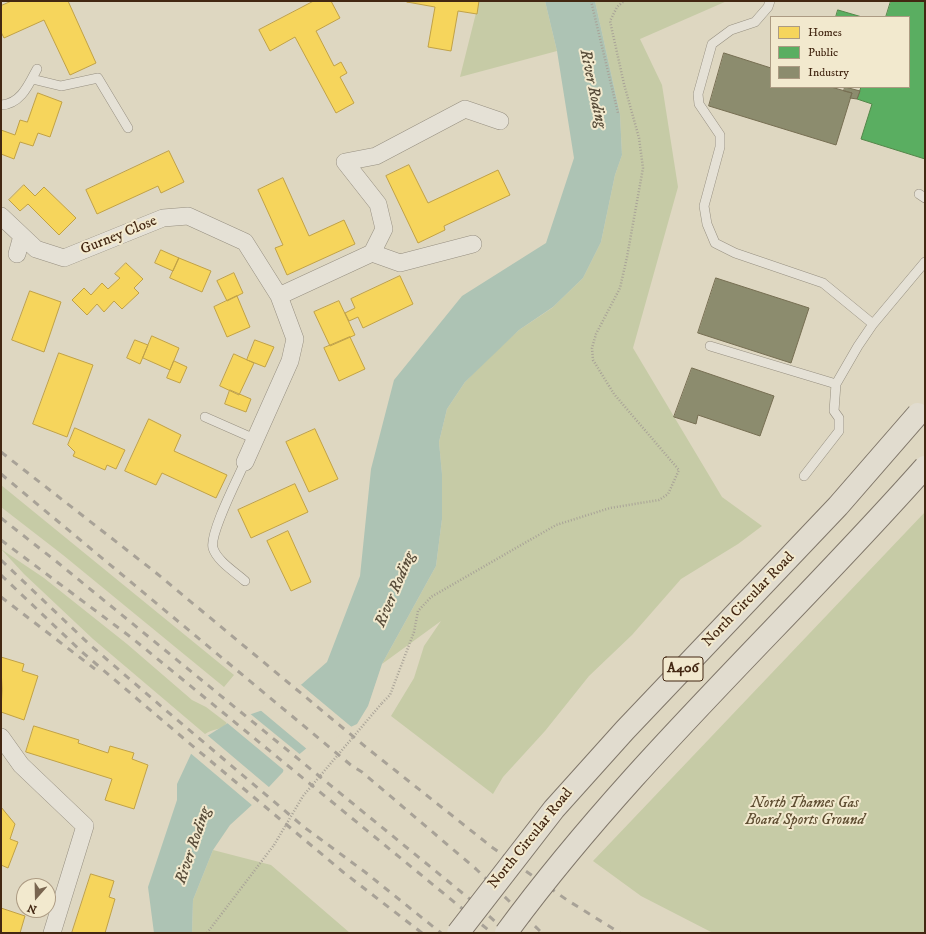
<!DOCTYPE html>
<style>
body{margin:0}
#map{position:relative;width:926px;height:934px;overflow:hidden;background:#ded7c1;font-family:"IM FELL DW Pica",serif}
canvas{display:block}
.frame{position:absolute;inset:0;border:2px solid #432712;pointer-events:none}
.legend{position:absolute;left:770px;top:16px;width:140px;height:72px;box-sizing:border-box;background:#f2e9ce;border:1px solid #ac9b83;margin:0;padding:5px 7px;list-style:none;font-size:12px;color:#432712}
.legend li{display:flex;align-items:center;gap:8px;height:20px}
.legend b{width:20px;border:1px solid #ac9b83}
.north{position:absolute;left:16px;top:878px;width:40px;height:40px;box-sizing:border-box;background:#f2e9ce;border:1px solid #ac9b83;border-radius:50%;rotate:200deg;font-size:11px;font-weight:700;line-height:16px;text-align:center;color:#432712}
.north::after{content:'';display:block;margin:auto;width:14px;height:18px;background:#79654f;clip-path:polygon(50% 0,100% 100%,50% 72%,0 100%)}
</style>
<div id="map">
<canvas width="926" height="934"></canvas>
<div class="frame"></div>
<ul class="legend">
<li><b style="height:11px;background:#f6d55c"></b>Homes</li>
<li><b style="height:11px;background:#5aae61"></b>Public</li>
<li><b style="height:11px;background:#8c8c6e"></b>Industry</li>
</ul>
<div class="north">N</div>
</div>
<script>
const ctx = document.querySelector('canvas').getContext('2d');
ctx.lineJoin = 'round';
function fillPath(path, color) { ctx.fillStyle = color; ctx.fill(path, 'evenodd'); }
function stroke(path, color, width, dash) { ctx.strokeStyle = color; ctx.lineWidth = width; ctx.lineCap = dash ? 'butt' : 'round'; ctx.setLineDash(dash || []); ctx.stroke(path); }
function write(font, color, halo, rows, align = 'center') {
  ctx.font = font + ' "IM FELL DW Pica",serif'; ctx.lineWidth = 4; ctx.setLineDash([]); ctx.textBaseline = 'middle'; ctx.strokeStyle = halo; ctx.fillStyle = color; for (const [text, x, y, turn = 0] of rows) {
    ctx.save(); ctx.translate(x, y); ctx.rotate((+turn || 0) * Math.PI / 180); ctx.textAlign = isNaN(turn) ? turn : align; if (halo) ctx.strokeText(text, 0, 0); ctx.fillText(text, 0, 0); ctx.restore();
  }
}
const green = new Path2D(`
 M479 1H545L557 51 460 77Z
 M595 1H727L640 39 662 85 678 187 633 348 722 497 762 526 738 544 681 579 632 635 589 676 545 731 503 777 493 794 391 716 414 678 424 646 441 621 382 664 436 566 442 519V474L439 442 447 409 465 382 490 356 519 330 552 308 583 278 601 242 615 175 622 155 620 114Z
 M1 485 234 675 224 687 63 555 1 507Z
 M925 512V933H713L641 896 593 861Z
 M1 549 44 578 127 644 192 700 206 707 227 723C221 731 213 728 205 734L93 639 24 574Z
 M213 850 271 865 350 933H192L193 900Z`);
const water = new Path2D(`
 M545 1H595L620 114 622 155 615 175 601 242 583 278 553 307 519 330 465 382 447 409 439 442 442 474V519L436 566 382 664 368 706 357 724 308 747 284 767 283 772 253 804 230 825 213 850 193 900 192 933H154L148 887 177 800V784L191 754 204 738 231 721 263 710 302 684 327 662 332 649 360 576 371 469 394 380 462 296 546 243 574 158 557 51Z`);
const pier = new Path2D(`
 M300 684 354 729 308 750 259 709Z
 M248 712 302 756 286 769 285 771 226 722Z
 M206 734 270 788 253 806 189 752 196 743Z`);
const homes = new Path2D(`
 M12 1H68L96 63 70 75 44 20 4 38 1 32V6Z
 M314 1H331L340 18 316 31 334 66 341 62 347 73 340 77 354 103 336 113 295 37 270 51 259 30Z
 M479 1 477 14 458 11 451 51 428 47 435 7 407 2Z
 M38 93 62 102 50 137 38 133 33 146 20 142 14 159 1 154V130L15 135 20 120 27 122Z
 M169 151 184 182 161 193 158 186 97 214 86 190Z
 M409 165 428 203 498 170 510 195 444 226 445 230 418 243 386 176Z
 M283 178 309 236 344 220 355 244 287 275 275 248 283 245 258 190Z
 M24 185 35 196 44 187 76 218 59 235 28 204 20 211 9 200Z
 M161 250 179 258 173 271 155 263Z
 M179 258 211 271 202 292 170 278Z
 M126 263 143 279 134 288 139 293 122 309 114 301 104 312 97 304 87 315 72 300 84 288 91 295 102 283 108 289 120 278 115 274Z
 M234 273 243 293 227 301 217 281Z
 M400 276 413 304 363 328 358 317 349 321 345 313 355 308 351 299Z
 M30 291 61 302 44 352 12 340Z
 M237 296 250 327 227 337 214 307Z
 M339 301 355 335 330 346 314 312Z
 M152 336 179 348 170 370 143 358Z
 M350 337 365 369 339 381 324 348Z
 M135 340 148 345 140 364 127 358Z
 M255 340 274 347 265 367 247 360Z
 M59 353 93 365 67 437 33 424Z
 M234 354 254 363 239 395 220 386Z
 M174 361 187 367 180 383 167 378Z
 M230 390 251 399 246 412 225 404Z
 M149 419 181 435 174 451 227 475 216 498 162 473 156 485 125 471Z
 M75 428 125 450 116 469 107 465 105 470 73 456 75 452 68 445Z
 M315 429 338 479 309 492 286 442Z
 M295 484 308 512 251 538 238 510Z
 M288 531 311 582 291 591 267 541Z
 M1 657 24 664 22 671 38 676 24 720 1 712 2 690Z
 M34 726 79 740 78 743 108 753 110 746 134 753 132 759 148 765 134 809 105 800 112 779 26 752Z
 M1 807 15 824 10 839 18 842 8 868 1 865Z
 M91 874 114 881 109 897 115 899 105 933H72Z
 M1 908 25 916 20 933H1Z`);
const public = new Path2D(`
 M891 1H925V159L861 139 872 104 857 99 861 87H909V17H886Z
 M838 10 862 17H836Z`);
const industry = new Path2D(`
 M724 53 771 68V87H831L852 93 836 145 709 106Z
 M845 87 860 91 857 99 850 98 852 93 844 91Z
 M716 278 809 308 791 363 698 333Z
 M692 368 774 396 760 436 698 415 696 424 674 417Z`);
const path = new Path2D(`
 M591 1 618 113
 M382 703 390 695 414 632 418 611 431 597 556 525 610 508 659 500 668 494 679 470 614 394 593 360 592 348 596 334 620 288 627 257 643 168 639 138 624 84 610 21 617 7 624 1
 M207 933 274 845`);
const service = new Path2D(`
 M770 1 768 7 755 22 731 30 712 44 698 94 699 104 720 135V147L704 206 707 224 715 243 735 253 823 283 873 324 925 262
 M32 79 61 86 98 78 128 128
 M1 105C21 104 29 84 37 69
 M919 194 925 198
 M710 346 836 384
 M205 417 255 439
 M245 462C238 478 209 534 213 548 217 561 235 572 245 581
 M804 476 839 431V418L834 411 836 384 858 346 873 324`);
const minor = new Path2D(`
 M1 216 36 249 64 258 163 218 188 216 245 242 279 296 295 339 290 361 245 462
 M372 253 400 263 473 244
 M17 254 22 236
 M279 296 372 253 384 229 378 204 345 162 376 156 465 109 500 121
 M1 737 21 765 85 826 52 933`);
const rail = new Path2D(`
 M1 452 155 572 367 748 493 848 567 900 620 933
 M1 474 352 766 362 772 476 869 542 933
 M1 518 57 562 471 900 508 933
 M1 540 132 638 492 933
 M1 560 89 644 162 707 304 827 365 872 441 933
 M1 575 82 652 182 737 343 872 422 933
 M1 597 95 669`);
const pathBridge = new Path2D(`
 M274 845 303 796 382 703`);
const trunkBridge = new Path2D(`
 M458 933 554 809 625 730 838 506 918 414
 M506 933C630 764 787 623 925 467`);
const shields = [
 [683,669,40]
];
const shieldNames = [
 ["A406",683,669]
];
const streetNames = [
 ["Gurney Close",119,236,-22],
 ["North Circular Road",749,600,-46],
 ["North Circular Road",531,839,-51]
];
const parkNames = [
 ["North Thames Gas",805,804],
 ["Board Sports Ground",805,821]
];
const waterNames = [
 ["River Roding",592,89,78],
 ["River Roding",396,590,-67],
 ["River Roding",194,846,-71]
];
fillPath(green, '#c6cba6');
fillPath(water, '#adc3b4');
fillPath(pier, '#ded7c1');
fillPath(homes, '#f6d55c');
stroke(homes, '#c0a146', 1);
fillPath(public, '#5aae61');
stroke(public, '#538649', 1);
fillPath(industry, '#8c8c6e');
stroke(industry, '#766e52', 1);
stroke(service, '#968f80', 10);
stroke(minor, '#968f80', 18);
stroke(path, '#a8a297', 2.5, [1, 2]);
stroke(service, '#e5e1d6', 9);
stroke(minor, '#e5e1d6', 17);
stroke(rail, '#a8a297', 3, [7, 7]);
stroke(trunkBridge, '#80776a', 24, []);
stroke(pathBridge, '#a8a297', 2.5, [1, 2]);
stroke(trunkBridge, '#e1dccf', 22);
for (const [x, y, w] of shields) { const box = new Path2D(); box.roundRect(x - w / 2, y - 12, w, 24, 3); ctx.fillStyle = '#f2e9ce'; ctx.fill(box); stroke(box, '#432712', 1); }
write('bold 14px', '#432712', null, shieldNames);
write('15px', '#432712', '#f2e9ce', streetNames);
write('italic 15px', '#5f4e32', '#f2e9ce', parkNames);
write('italic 16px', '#584c39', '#f2e9ce', waterNames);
</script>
